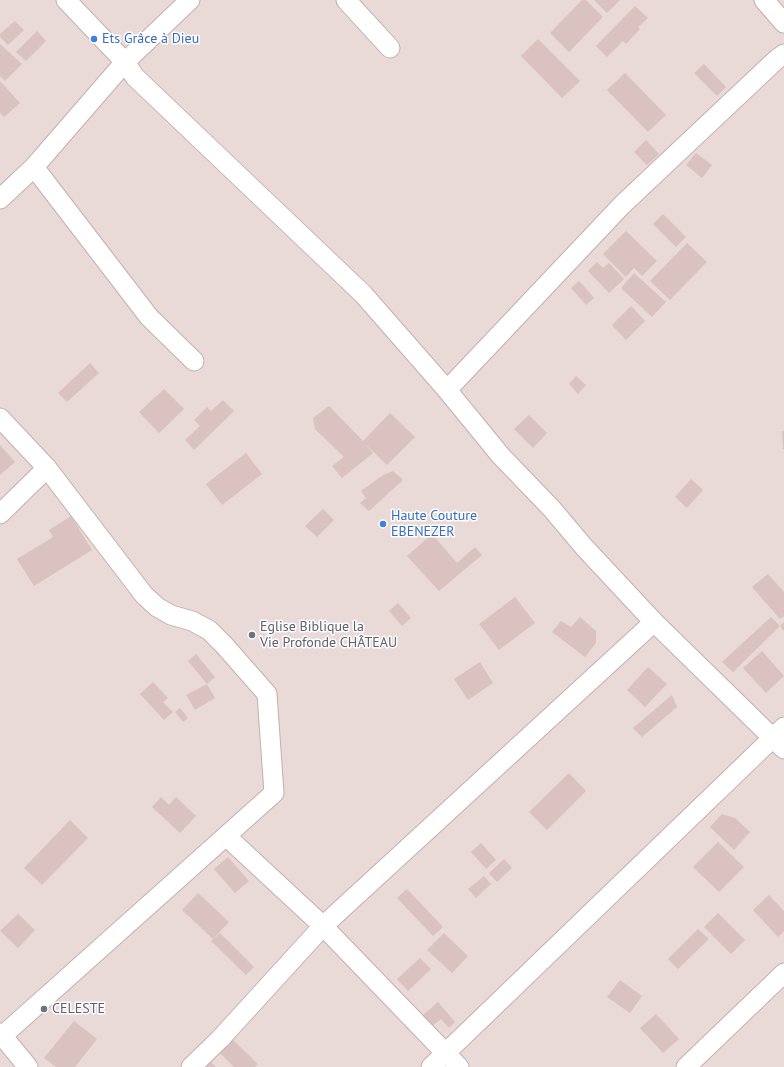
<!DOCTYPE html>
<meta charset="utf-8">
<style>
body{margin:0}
canvas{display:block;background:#f5ebe9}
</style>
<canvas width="784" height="1067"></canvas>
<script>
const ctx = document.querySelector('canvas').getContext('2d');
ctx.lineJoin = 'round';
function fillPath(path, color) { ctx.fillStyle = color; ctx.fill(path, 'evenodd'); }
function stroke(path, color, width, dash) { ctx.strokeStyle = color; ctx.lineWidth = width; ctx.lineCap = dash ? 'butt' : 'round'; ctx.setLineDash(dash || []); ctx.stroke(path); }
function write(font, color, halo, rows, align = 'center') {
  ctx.font = font + ' "PT Sans",sans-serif'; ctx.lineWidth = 3; ctx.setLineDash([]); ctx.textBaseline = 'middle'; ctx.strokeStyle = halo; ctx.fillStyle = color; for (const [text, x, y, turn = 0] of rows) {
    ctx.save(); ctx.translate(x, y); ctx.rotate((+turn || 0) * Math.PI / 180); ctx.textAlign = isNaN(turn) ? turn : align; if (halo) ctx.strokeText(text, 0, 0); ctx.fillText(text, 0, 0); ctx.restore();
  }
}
const residential = new Path2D(`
 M0 0H784V1067H0Z`);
const building = new Path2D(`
 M582 0H586L603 17 569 52 550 33Z
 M594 0H620L607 13Z
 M635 6 648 18 638 27 640 29 626 44 623 41 607 57 596 46Z
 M15 21 24 30 8 45 0 37V34Z
 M37 31 46 41 26 61 16 52Z
 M538 39 580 81 562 98 521 56Z
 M0 44 22 64 5 81 0 76Z
 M704 64 726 87 717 96 694 73Z
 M625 73 666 115 648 132 607 90Z
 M0 81 20 103 4 117 0 113Z
 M646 140 659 154 647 165 634 152Z
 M696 153 712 165 702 178 686 165Z
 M663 214 686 237 676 247 653 224Z
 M626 231 657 261 642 276 634 268 626 277 603 254Z
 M687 243 707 262 670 300 650 281Z
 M597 262 603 268 609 263 624 279 609 293 588 271Z
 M634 273 666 302 652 317 621 288Z
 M579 281 594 298 586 305 571 288Z
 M631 306 645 321 626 340 612 325Z
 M90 363 99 373 67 402 58 393Z
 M576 376 586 385 578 394 569 384Z
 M164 389 184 409 159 433 139 412Z
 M223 400 234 411 194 450 185 440 200 426 194 420 207 407 211 411Z
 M329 406 363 441 390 413 415 437 387 465 364 443 373 453 342 478 332 466 344 457 315 429 313 418Z
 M529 415 547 433 533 448 514 429Z
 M782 431H784V449H783Z
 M0 445 15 462 0 475Z
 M246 453 262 474 222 505 206 484Z
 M393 471 403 480 369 511 360 503 366 498 361 491 383 475Z
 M691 479 703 490 687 508 675 497Z
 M323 509 334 520 317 537 305 526Z
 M71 516 92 550 34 586 17 559 53 537 49 530Z
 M432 534 457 563 475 547 482 555 439 591 407 556Z
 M768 574 784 592V616L780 619 752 587Z
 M515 597 535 623 499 650 479 624Z
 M398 603 411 618 402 626 389 611Z
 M580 617 596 631V643L585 657 552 632 561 621 571 627Z
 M771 617 780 626 784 622V631L780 626 733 672 722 662Z
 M762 651 784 676 766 693 743 668Z
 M196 654 215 677 207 684 215 698 195 710 186 695 207 684 188 661Z
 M480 662 493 683 468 700 454 679Z
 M648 667 667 684 645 707 627 690Z
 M153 682 168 698 163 702 173 712 164 720 140 694Z
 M672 695 677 707 642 737 633 728Z
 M180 708 188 718 183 722 175 712Z
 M569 773 586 791 547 830 529 812Z
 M161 797 169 805 176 797 196 816 180 833 152 807Z
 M722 814 735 818 750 832 734 850 710 827Z
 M70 820 88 838 42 885 24 868Z
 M718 842 744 867 719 892 693 867Z
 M481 843 496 860 486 869 471 852Z
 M228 857 249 881 235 893 214 869Z
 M504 859 512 868 497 882 489 873Z
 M484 876 491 884 476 898 468 889Z
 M407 889 443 927 433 936 397 898Z
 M198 893 229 922 213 939 182 910Z
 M769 895 784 911V931L778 937 753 910Z
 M718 913 745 940 731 954 704 927Z
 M18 914 35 930 18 948 0 931Z
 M698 929 709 939 678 969 668 959Z
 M220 933 254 967 246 975 211 941Z
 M444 933 468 956 452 973 427 950Z
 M420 958 431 969 408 991 397 979Z
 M620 980 642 996 630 1013 607 997Z
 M438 1002 455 1022 449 1028 441 1019 432 1026 423 1015Z
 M656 1014 679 1039 663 1053 640 1028Z
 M74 1021 97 1039 75 1067H56L44 1058Z
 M232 1039 258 1064 255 1067H234L219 1052Z
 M210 1061 216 1067H205Z`);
const minor = new Path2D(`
 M66 0 125 62 135 77 363 294 447 390 501 456 552 509 584 547 654 622 784 749
 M346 0 390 48
 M764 0 784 23
 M34 167 149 317 194 361
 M0 199 34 167 125 62 190 0
 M447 390 622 205 777 59 784 54
 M0 418 47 468 144 595 157 607 171 615 192 621 209 630 224 645 267 694 274 793 0 1038
 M0 514 47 468
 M226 836 323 926 459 1067
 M0 1033 28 1067
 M191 1067 220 1039 323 926 654 622
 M431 1067 784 727
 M686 1067 784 973`);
const markers = [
 [94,39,4,"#3f7fe0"],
 [383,524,4,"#3f7fe0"],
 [252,635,4,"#6b7280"],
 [44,1009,4,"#6b7280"]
];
const shopNames = [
 ["Ets Grâce à Dieu",102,39],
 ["Haute Couture",391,516],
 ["EBENEZER",391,532]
];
const worshipNames = [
 ["Eglise Biblique la",260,627],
 ["Vie Profonde CHÂTEAU",260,643],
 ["CELESTE",52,1009]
];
fillPath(residential, '#e9d9d7');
fillPath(building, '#dac2c1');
stroke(minor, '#c4b0ae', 21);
stroke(minor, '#fff', 19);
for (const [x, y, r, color] of markers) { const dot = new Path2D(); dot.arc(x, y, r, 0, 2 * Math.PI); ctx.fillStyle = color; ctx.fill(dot); stroke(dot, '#fff', 1.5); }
write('14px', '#366cbe', '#fff', shopNames, 'left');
write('14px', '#5b616d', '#fff', worshipNames, 'left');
</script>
